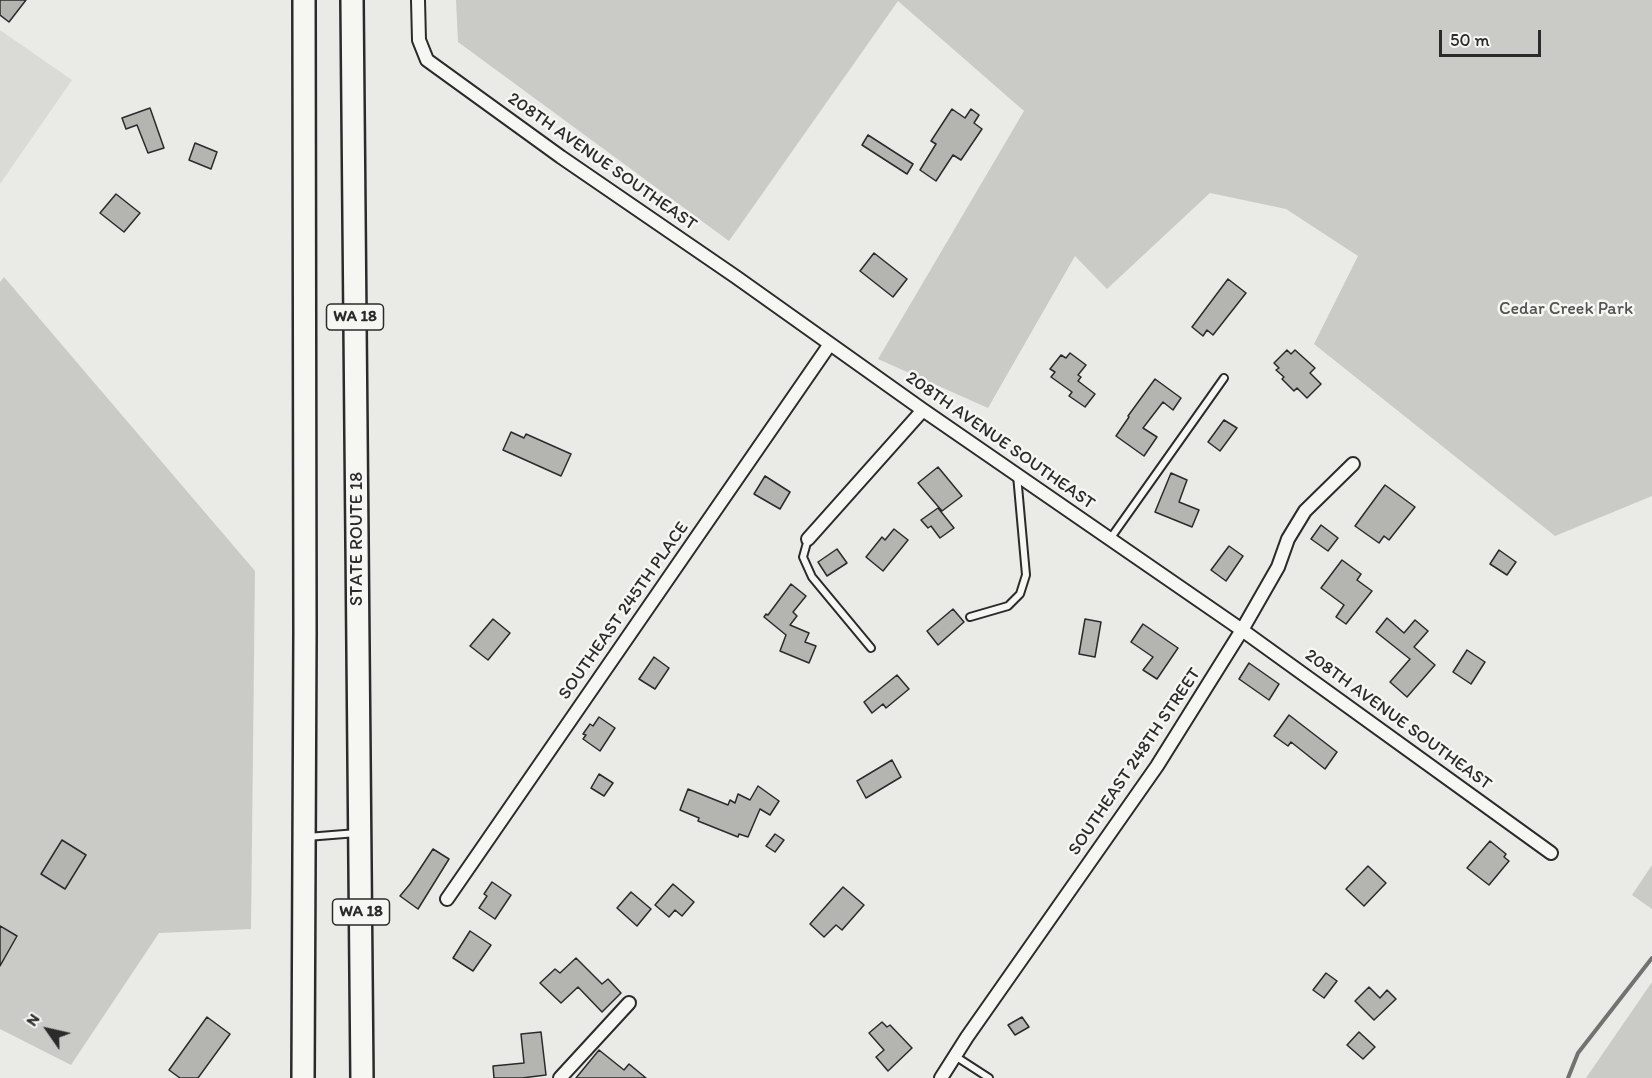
<!DOCTYPE html>
<style>
body{margin:0}
#map{position:relative;width:1652px;height:1078px;overflow:hidden;background:#eaeae6;font-family:Itim,sans-serif}
canvas{display:block}
.north{position:absolute;left:18px;top:1000px;width:60px;height:60px;-webkit-text-stroke:4px #f6f6f2;paint-order:stroke;rotate:304deg;font-size:16px;font-weight:700;line-height:24px;text-align:center;color:#2b2b2b}
.north::after{content:'';display:block;margin:auto;width:21px;height:27px;background:#2b2b2b;clip-path:polygon(50% 0,100% 100%,50% 72%,0 100%)}
.scale{position:absolute;left:1439px;top:30px;width:102px;height:27px;box-sizing:border-box;border:3px solid #2b2b2b;border-top:0;padding-left:8px;font-size:18px;line-height:21px;white-space:nowrap;color:#2b2b2b;-webkit-text-stroke:4px #f6f6f2;paint-order:stroke}
</style>
<div id="map">
<canvas width="1652" height="1078"></canvas>
<div class="north">N</div>
<div class="scale">50 m</div>
</div>
<script>
const ctx = document.querySelector('canvas').getContext('2d');
ctx.lineJoin = 'round';
function fillPath(path, color) { ctx.fillStyle = color; ctx.fill(path, 'evenodd'); }
function stroke(path, color, width, dash) { ctx.strokeStyle = color; ctx.lineWidth = width; ctx.lineCap = dash ? 'butt' : 'round'; ctx.setLineDash(dash || []); ctx.stroke(path); }
function write(font, color, halo, rows, align = 'center') {
  ctx.font = font + ' Itim,sans-serif'; ctx.lineWidth = 5; ctx.setLineDash([]); ctx.textBaseline = 'middle'; ctx.strokeStyle = halo; ctx.fillStyle = color; for (const [text, x, y, turn = 0] of rows) {
    ctx.save(); ctx.translate(x, y); ctx.rotate((+turn || 0) * Math.PI / 180); ctx.textAlign = isNaN(turn) ? turn : align; if (halo) ctx.strokeText(text, 0, 0); ctx.fillText(text, 0, 0); ctx.restore();
  }
}
const built = new Path2D(`
 M0 30 72 80 0 184Z`);
const green = new Path2D(`
 M456 0H1652V496L1555 536 1314 344 1358 256 1286 209 1210 193 1107 289 1075 256 988 408 878 359 1024 111 898 1 729 241 458 42Z
 M4 277 255 571 251 929 159 933 71 1065 0 1029V282Z
 M1652 865V909L1632 895Z
 M1652 982V1078H1586Z`);
const stream = new Path2D(`
 M1568 1078 1578 1053 1652 958`);
const building = new Path2D(`
 M0 0H26L9 22 0 15Z
 M150 108 164 148 148 153 137 125 126 129 122 118Z
 M952 109 965 118 971 109 979 115 974 123 982 129 961 160 953 155 936 181 920 170 936 144 931 141Z
 M868 135 913 164 907 174 862 145Z
 M195 143 217 152 211 169 189 160Z
 M116 194 140 213 124 232 100 213Z
 M874 253 907 279 893 297 860 271Z
 M1228 279 1246 293 1213 335 1207 330 1203 336 1192 327Z
 M1287 350 1291 354 1295 350 1315 368 1310 373 1321 384 1307 398 1297 388 1294 391 1282 379 1284 377 1276 370 1279 368 1274 363Z
 M1070 353 1086 365 1078 375 1081 377 1078 381 1095 394 1085 407 1069 396 1072 392 1051 377 1055 372 1050 369 1061 355 1066 358Z
 M1155 379 1181 398 1173 410 1163 402 1143 428 1157 437 1144 456 1116 436 1129 417 1128 416Z
 M1224 420 1237 428 1220 451 1208 442Z
 M511 432 524 438 526 434 571 454 561 476 503 450Z
 M938 467 962 496 942 511 918 483Z
 M1171 473 1187 480 1179 502 1199 510 1192 527 1155 512Z
 M765 476 790 492 780 509 754 494Z
 M1385 485 1415 507 1389 540 1384 536 1379 543 1355 526Z
 M938 508 954 528 940 538 931 526 928 528 921 520Z
 M1321 525 1338 538 1328 551 1311 539Z
 M894 529 908 540 883 571 866 557 882 537 885 540Z
 M1229 546 1243 556 1226 581 1211 570Z
 M837 549 847 563 827 576 818 562Z
 M1499 550 1516 562 1507 575 1490 564Z
 M1342 560 1361 574 1357 580 1372 591 1346 624 1336 617 1344 605 1321 588Z
 M791 584 806 596 793 612 797 616 790 625 809 633 805 642 816 646 809 663 780 651 786 635 764 617 766 614 768 615Z
 M953 609 964 622 938 645 927 631Z
 M1387 618 1404 633 1415 620 1428 631 1414 647 1435 665 1407 697 1390 682 1410 659 1376 632Z
 M493 619 510 633 488 660 470 646Z
 M1085 619 1101 622 1095 657 1079 654Z
 M1143 624 1178 648 1157 679 1143 670 1153 657 1131 642Z
 M1467 650 1485 662 1471 684 1453 672Z
 M654 657 669 668 655 689 639 679Z
 M1249 663 1279 684 1269 700 1239 679Z
 M897 675 909 689 886 708 883 704 872 713 864 702Z
 M1289 715 1337 752 1325 769 1291 742 1288 746 1274 736Z
 M599 717 615 728 600 751 583 739 586 735 583 734 590 724 593 726Z
 M892 760 901 777 866 798 857 781Z
 M599 774 613 783 604 796 591 788Z
 M758 786 779 801 770 815 760 809 748 837 739 834 738 837 698 821 699 818 680 810 688 789 728 805 730 800 735 803 738 794 750 800Z
 M775 834 784 840 775 852 766 846Z
 M62 840 86 855 65 889 41 874Z
 M1490 841 1506 854 1504 857 1509 861 1489 885 1467 868Z
 M433 849 449 859 418 909 400 896 410 884Z
 M1368 866 1386 883 1364 906 1346 889Z
 M492 882 511 895 495 919 479 908 487 896 484 894Z
 M673 884 694 902 682 916 675 910 669 917 655 905Z
 M843 887 864 905 842 930 836 925 824 937 810 924Z
 M631 892 651 909 637 926 617 908Z
 M0 926 17 936 0 966Z
 M470 931 491 945 473 971 453 958Z
 M576 958 602 984 608 979 621 993 602 1012 578 987 561 1003 540 983 555 969 560 973Z
 M1326 973 1337 981 1324 998 1313 990Z
 M1369 987 1380 998 1387 990 1396 999 1374 1020 1355 1001Z
 M207 1017 230 1034 198 1078H180L169 1070Z
 M1022 1017 1029 1027 1015 1035 1008 1025Z
 M882 1022 887 1027 890 1025 912 1048 888 1071 876 1057 884 1050 869 1033Z
 M541 1032 546 1075 522 1078H494L493 1066 524 1063 521 1034Z
 M1359 1032 1375 1047 1363 1059 1347 1045Z
 M599 1050 624 1070 629 1064 646 1078H576Z`);
const lane = new Path2D(`
 M808 539 803 557 812 577 871 648
 M1110 539 1224 378
 M970 617 1008 606 1020 594 1026 575 1017 475
 M307 837 357 833
 M955 1056 989 1078`);
const street = new Path2D(`
 M418 0 419 40 427 60 561 157 736 277 923 410 1242 630 1551 853
 M808 539 923 410
 M447 899 830 344
 M560 1078 629 1003
 M941 1078 967 1037 1157 766 1242 630 1278 567 1288 539 1305 511 1353 464`);
const highway = new Path2D(`
 M352 0 362 1078
 M303 1078 305 632 304 0`);
const shields = [
 [355,317,57],
 [361,912,57]
];
const shieldNames = [
 ["WA 18",355,317],
 ["WA 18",361,912]
];
const streetNames = [
 ["208TH AVENUE SOUTHEAST",602,162,35],
 ["208TH AVENUE SOUTHEAST",1000,441,35],
 ["STATE ROUTE 18",357,539,-90],
 ["SOUTHEAST 245TH PLACE",624,611,-55],
 ["208TH AVENUE SOUTHEAST",1398,720,36],
 ["SOUTHEAST 248TH STREET",1135,762,-56]
];
const parkNames = [
 ["Cedar Creek Park",1566,309]
];
fillPath(built, '#dadad6');
fillPath(green, '#cacac7');
stroke(stream, '#727270', 4);
fillPath(building, '#b4b4b1');
stroke(building, '#2b2b2b', 1.5);
stroke(lane, '#2b2b2b', 10);
stroke(street, '#2b2b2b', 16);
stroke(highway, '#2b2b2b', 26);
stroke(lane, '#f6f6f2', 6);
stroke(street, '#f6f6f2', 12);
stroke(highway, '#f6f6f2', 21);
for (const [x, y, w] of shields) { const box = new Path2D(); box.roundRect(x - w / 2, y - 13, w, 26, 4.5); ctx.fillStyle = '#f6f6f2'; ctx.fill(box); stroke(box, '#2b2b2b', 1.5); }
write('bold 16px', '#2b2b2b', null, shieldNames);
write('18px', '#2b2b2b', '#f6f6f2', streetNames);
write('18px', '#535352', '#f6f6f2', parkNames);
</script>
